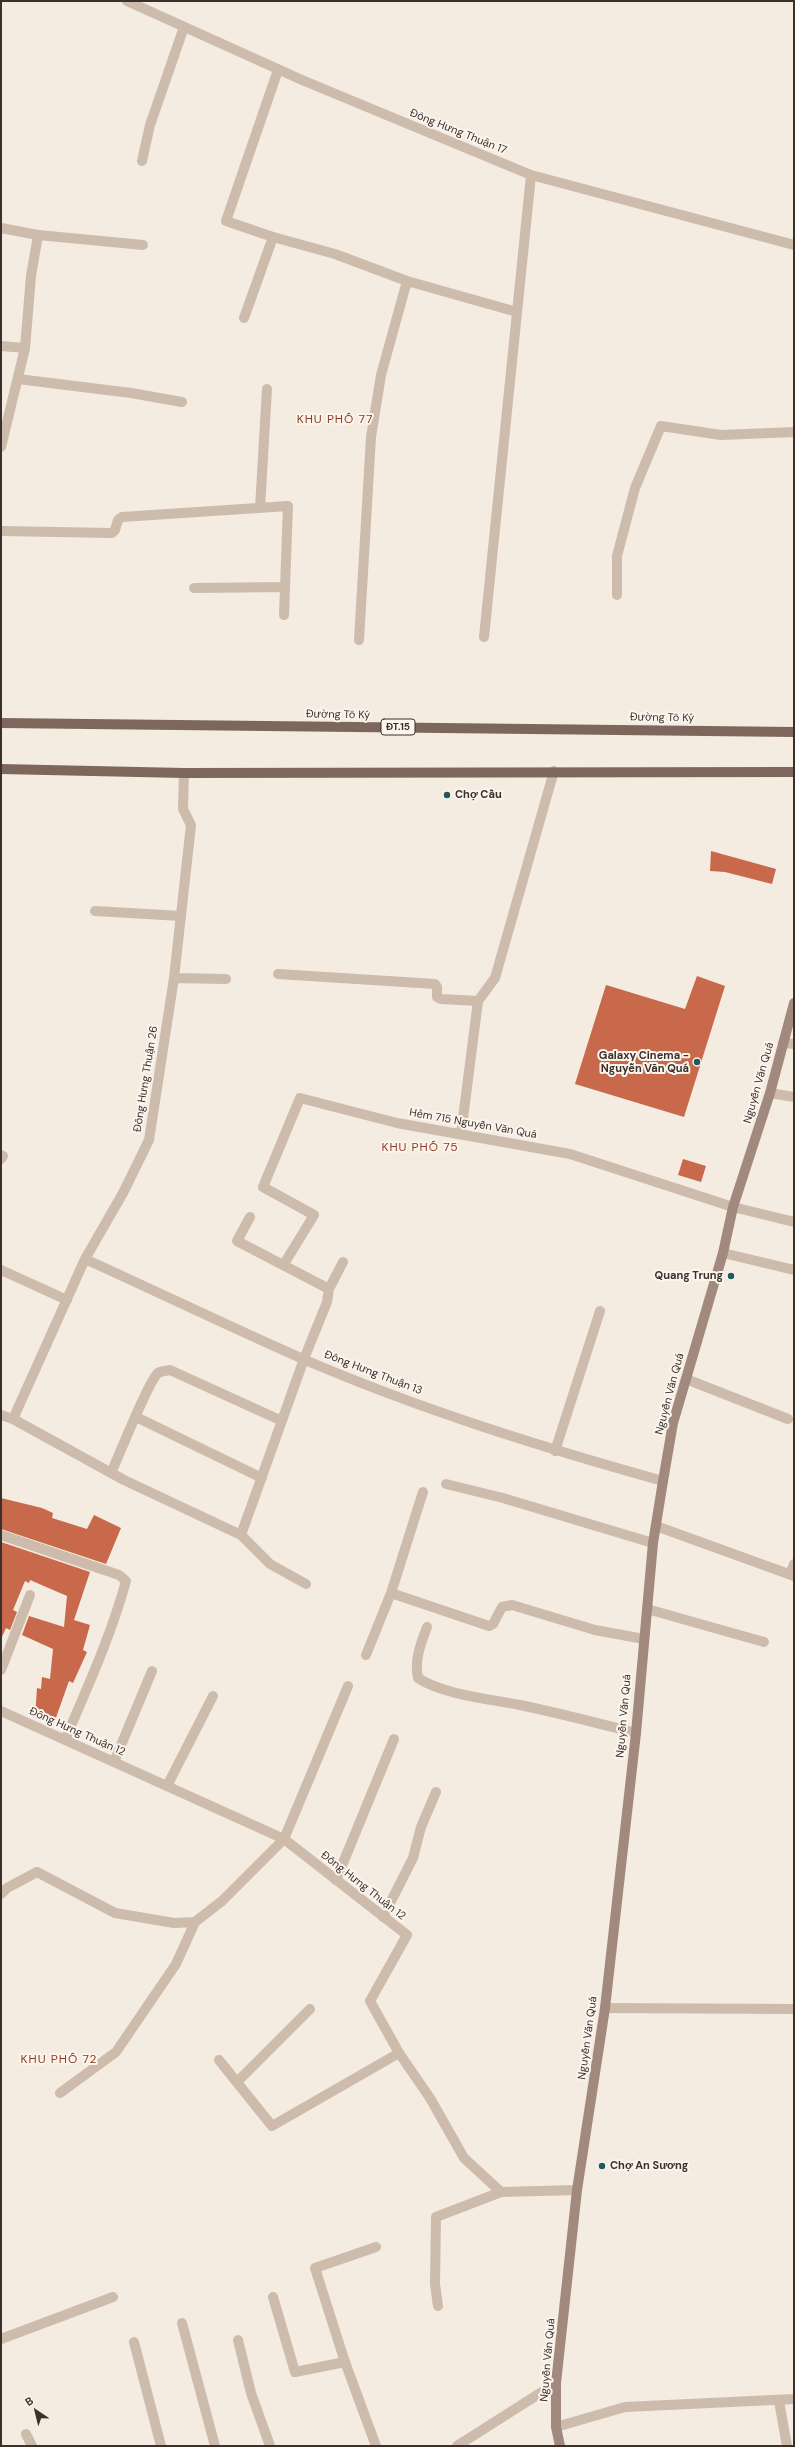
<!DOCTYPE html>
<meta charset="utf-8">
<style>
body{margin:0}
#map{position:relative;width:795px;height:2447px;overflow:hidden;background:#f4ebe1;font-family:"DM Sans",sans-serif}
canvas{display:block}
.frame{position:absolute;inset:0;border:2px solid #3b302b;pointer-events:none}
.north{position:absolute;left:16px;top:2391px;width:40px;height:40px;-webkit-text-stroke:3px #fbf5ee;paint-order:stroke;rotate:325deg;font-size:11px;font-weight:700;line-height:16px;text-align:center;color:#3b302b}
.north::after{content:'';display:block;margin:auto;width:14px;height:18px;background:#3b302b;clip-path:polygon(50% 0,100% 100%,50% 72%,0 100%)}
</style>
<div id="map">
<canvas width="795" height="2447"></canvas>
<div class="frame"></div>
<div class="north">B</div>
</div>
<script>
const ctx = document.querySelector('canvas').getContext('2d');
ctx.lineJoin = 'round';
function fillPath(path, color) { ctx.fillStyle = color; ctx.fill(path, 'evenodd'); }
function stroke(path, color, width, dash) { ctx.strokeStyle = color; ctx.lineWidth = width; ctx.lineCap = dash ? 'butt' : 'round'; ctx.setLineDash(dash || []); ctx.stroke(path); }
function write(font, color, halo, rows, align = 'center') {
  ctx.font = font + ' "DM Sans",sans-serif'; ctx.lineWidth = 4; ctx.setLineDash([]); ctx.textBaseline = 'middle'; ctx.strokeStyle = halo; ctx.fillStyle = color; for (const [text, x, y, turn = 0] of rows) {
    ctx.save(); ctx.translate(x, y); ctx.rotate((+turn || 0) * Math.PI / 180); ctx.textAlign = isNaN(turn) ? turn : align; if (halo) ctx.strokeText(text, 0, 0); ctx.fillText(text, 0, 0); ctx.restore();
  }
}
const building = new Path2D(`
 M711 851 776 869 772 884 725 872 710 871Z
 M697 976 725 986 684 1117 575 1084 606 985 685 1009Z
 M683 1159 706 1166 701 1182 678 1175Z
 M1 1498 42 1508 53 1513 52 1518 87 1529 94 1515 121 1528 106 1564 1 1529Z
 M1 1542 90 1572 74 1620 90 1625 83 1650 87 1652 73 1683 69 1681 53 1726 35 1718 37 1688 41 1689 42 1677 50 1679 53 1649 22 1635 29 1616 64 1627 67 1596 30 1580 29 1583 25 1581 13 1610 17 1612 10 1630 6 1628 1 1639Z`);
const lane = new Path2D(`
 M278 70 226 221 273 237 335 254 407 281
 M1 228 38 235
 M244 318 273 237
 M1 346 25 348
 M18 379 131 393 182 402
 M260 508 267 389
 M1 531 112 533 115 530 118 520 122 517 288 506 284 615
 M194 588 285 587
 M484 637 531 175
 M359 640 371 437 381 375 407 281 517 312
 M95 911 181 916
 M278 974 435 984 437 987V997L441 999 478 1001
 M770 1093 794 1097
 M461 1134 478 1001 495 978 554 771
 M1 1155 3 1156 1 1159
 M723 1253 794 1270
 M284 1264 314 1215 263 1187 300 1098 397 1123 570 1154 733 1207 794 1222
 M1 1270 67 1300
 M329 1289 343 1262
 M686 1379 788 1419
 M136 1417 262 1478
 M13 1419 124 1480 241 1535 304 1359 327 1302 329 1289 237 1241 250 1217
 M555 1451 600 1311
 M111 1473C119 1456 148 1382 158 1373 161 1371 166 1371 170 1370L282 1421
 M241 1535 270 1564 306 1584
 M790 1574 794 1564
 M647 1609 764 1642
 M427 1627C421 1643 414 1660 418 1678 444 1695 490 1699 520 1705 559 1713 597 1723 636 1733
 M114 1762 152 1671
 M167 1786 213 1696
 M336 1880 394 1739
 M1 1894 7 1888 37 1872
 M383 1917 413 1858 421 1827 436 1792
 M605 2008 794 2009
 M219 2060 272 2126 399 2053
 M237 2082 310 2009
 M60 2093 116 2052 176 1964 195 1922
 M273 2297 295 2372 345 2362
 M438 2306 435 2284 436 2217 501 2192
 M182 2323 215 2446
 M1 2339 113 2297
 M134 2342 161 2446`);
const street = new Path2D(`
 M127 1 302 80 531 175 794 245
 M142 161 150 125 184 27
 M1 447 25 348 31 276 38 235 143 245
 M617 595V556L635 488 661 426 721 435 794 432
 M174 978 226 979
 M783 1043 794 1044
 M85 1259C158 1292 230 1327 303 1359 419 1409 541 1447 663 1481
 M1 1415 13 1419 85 1259 123 1193 149 1140 174 978 191 825 183 809 184 773
 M446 1484 503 1498 653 1543
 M656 1526 794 1576
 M1 1535 119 1575 126 1581C111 1636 87 1688 65 1740
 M391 1593 489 1626 493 1624 502 1607 512 1605 595 1630 644 1639
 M366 1655 391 1593 423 1492
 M1 1670 30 1595
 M1 1711 284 1839 407 1935 370 2001 399 2053 430 2098 464 2158 501 2192 577 2190
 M37 1872 115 1913 174 1923 195 1922 222 1901 284 1839 348 1686
 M376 2247 315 2268 345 2362 376 2446
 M238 2340 251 2393 270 2446
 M779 2401 787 2446
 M556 2427 625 2407 794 2399
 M26 2434 32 2446
 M457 2446 556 2383`);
const secondary = new Path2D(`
 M560 2446 556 2427V2383L577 2190 605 2008 636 1733 653 1543 663 1481 673 1423 723 1253 733 1207 770 1093 794 1003`);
const primary = new Path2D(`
 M1 723 794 732
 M1 769 184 773 794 772`);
const markers = [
 [447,795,4,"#1f5a5e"],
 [697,1062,4,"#1f5a5e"],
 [731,1276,4,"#1f5a5e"],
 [602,2166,4,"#1f5a5e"]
];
const shields = [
 [398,727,34]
];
const shieldNames = [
 ["ĐT.15",398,727]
];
const streetNames = [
 ["Đông Hưng Thuận 17",458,132,22],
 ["Đường Tô Ký",338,715,1],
 ["Đường Tô Ký",662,718,1],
 ["Đông Hưng Thuận 26",146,1079,-81],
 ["Nguyễn Văn Quá",759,1083,-74],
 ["Hẻm 715 Nguyễn Văn Quá",473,1124,10],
 ["Đông Hưng Thuận 13",373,1373,21],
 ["Nguyễn Văn Quá",670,1394,-75],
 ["Nguyễn Văn Quá",624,1716,-85],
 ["Đông Hưng Thuận 12",77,1732,24],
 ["Đông Hưng Thuận 12",363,1886,38],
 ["Nguyễn Văn Quá",588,2038,-82],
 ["Nguyễn Văn Quá",548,2360,-85]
];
const poiNames = [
 ["Chợ Cầu",455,795],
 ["Galaxy Cinema -",689,1056,"right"],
 ["Nguyễn Văn Quá",689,1069,"right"],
 ["Quang Trung",723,1276,"right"],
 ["Chợ An Sương",610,2166]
];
const neighbourhoodNames = [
 ["KHU PHỐ 77",335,420],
 ["KHU PHỐ 75",420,1148],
 ["KHU PHỐ 72",59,2060]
];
fillPath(building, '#c8694b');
stroke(lane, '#cdbbac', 10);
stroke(street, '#cdbbac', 10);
stroke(secondary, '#a18a7d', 10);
stroke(primary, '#7d675c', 10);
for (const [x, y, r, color] of markers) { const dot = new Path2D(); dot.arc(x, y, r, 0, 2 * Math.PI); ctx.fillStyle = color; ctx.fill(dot); stroke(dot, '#fbf5ee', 1.5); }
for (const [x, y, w] of shields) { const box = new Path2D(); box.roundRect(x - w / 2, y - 8, w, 16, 3); ctx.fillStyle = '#fbf5ee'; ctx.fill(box); stroke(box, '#3b302b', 1); }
write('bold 10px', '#3b302b', null, shieldNames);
write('11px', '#3b302b', '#fbf5ee', streetNames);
write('bold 11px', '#3b302b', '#fbf5ee', poiNames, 'left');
ctx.letterSpacing = '1px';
write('12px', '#8c3b22', '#fbf5ee', neighbourhoodNames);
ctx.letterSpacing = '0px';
</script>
